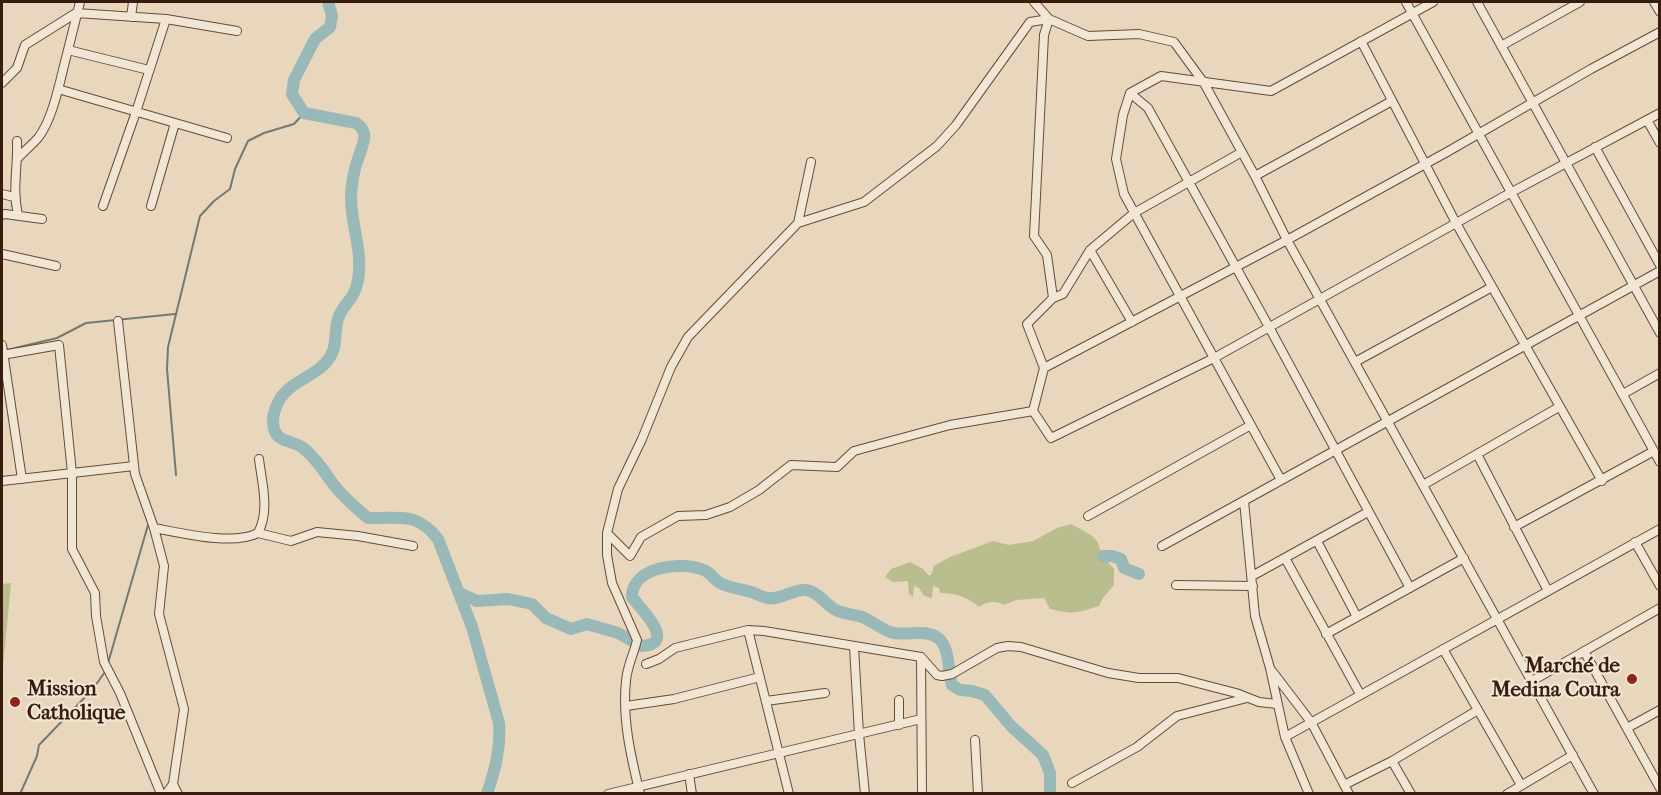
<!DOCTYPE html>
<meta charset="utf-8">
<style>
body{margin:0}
#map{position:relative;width:1661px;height:795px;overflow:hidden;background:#e9d7bd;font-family:"IM FELL French Canon",serif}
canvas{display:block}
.frame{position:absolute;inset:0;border:3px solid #381c0e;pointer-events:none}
</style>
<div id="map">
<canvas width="1661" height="795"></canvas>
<div class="frame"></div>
</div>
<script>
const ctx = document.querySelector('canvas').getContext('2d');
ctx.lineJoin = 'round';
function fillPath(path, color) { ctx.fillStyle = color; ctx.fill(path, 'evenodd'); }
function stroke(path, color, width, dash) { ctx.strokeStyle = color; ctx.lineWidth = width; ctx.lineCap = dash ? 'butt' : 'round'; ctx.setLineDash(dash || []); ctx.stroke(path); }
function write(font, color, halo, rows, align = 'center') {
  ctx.font = font + ' "IM FELL French Canon",serif'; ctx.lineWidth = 4.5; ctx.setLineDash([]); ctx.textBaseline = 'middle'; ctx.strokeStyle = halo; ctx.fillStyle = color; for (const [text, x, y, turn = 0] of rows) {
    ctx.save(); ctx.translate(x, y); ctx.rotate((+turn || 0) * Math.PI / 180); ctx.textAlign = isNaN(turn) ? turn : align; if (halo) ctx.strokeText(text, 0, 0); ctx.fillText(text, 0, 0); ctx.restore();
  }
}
const green = new Path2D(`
 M1071 524 1091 535 1097 541 1103 556 1114 569V585L1103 598 1099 606C1077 613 1074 615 1050 609L1044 598 1016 600 1004 605C996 600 987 602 979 607 968 597 955 593 940 593L939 588 933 586 932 598 924 596 919 588 914 586 913 597 909 594 908 581 893 582 885 577 891 569 910 562 923 569 928 575H931L934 566 950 557 993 541 1009 545 1033 541 1057 528Z
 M11 583 2 677V584Z`);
const stream = new Path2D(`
 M7 350 57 338 86 323 175 314
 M176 475 167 369 168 347 200 216 214 201 230 189 235 169 248 141 264 133 294 124 304 113
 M108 663 148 525
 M20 794 37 756 39 745 92 690 105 672`);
const river = new Path2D(`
 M328 2 332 16 330 27 315 39 294 80 292 94 304 113 356 123C371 133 362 145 358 159 355 167 353 177 352 185 347 217 364 248 358 280 354 301 346 300 339 316 334 327 337 340 333 351 322 379 287 377 276 407 273 414 272 421 274 429 278 443 293 440 303 448 317 458 327 477 338 490 347 500 357 509 368 518 400 519 416 511 438 539L472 627 499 723C501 748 495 770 487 794
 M1103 556H1112L1121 559 1124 568 1139 574
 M459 593 477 601 508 599 532 604 546 618 571 629 587 624 618 633 642 646C678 644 640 608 632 597 632 566 683 560 706 571 711 574 715 580 720 583 732 589 743 589 754 593 759 595 762 597 767 598 782 601 795 586 810 591 821 595 826 605 836 610 843 614 853 614 862 617 872 621 880 628 890 632 905 637 925 628 938 638 950 647 948 672 952 685L960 690 972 691 985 695 1011 726 1043 755 1050 773V794`);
const minor = new Path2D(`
 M80 2 68 50 149 70
 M1034 2 1049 19 1044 35 1034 236 1047 255 1053 298 1027 324 1044 368
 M1406 2 1660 462
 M1477 2 1660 333
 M1654 2 1660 12
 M131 17 133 2
 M1361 41 1456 223 1602 481
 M1501 46 1580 2
 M2 83 17 68 25 45 76 13 166 19 237 31
 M58 89 227 138
 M1130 93 1148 108 1269 327 1410 588
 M1647 120 1660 143
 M17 141C18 166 12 190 18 215
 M1595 147 1660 265
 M18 158C24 151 32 145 38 138 54 118 61 75 68 50
 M1255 176 1392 101
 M2 194 14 197
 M103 206 136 112 166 19
 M151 206 175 123
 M2 215 5 214 42 219
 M798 223 811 162
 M1090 250 1132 322
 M2 254 56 266
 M1053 298 1063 294 1090 250 1134 213 1242 152
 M118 321 135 474 154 528 164 566 159 614 184 709 173 784 166 794
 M2 345 22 479
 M2 355 59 345 72 473V549L95 593 96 616 104 662 120 693 161 794
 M1355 362 1492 287
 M1623 394 1660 373
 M1033 411 1051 438 1214 358 1510 193 1660 113
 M1477 454 1548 591
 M1281 480 1124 194 1116 159 1123 115 1130 93 1161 76 1271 91 1433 2
 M2 481 134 466
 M1423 485 1559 407
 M1244 501 1255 616 1270 668 1285 737 1309 794
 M1088 516 1251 425
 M1514 527 1654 451
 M154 528C182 533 233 546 258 533 270 510 262 484 259 459
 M258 533 291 541 317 532 358 536 413 546
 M607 533V555L612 583 637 640C634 654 627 666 626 681 622 719 631 757 640 794
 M1317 541 1357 617
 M1635 542 1660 586
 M1162 546 1660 271
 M1285 558 1360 694
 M1252 576 1368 512
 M1176 585 1253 586
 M748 630 789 794
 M1326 634 1464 558
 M854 647 859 734 865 794
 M1443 649 1521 785
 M1584 651 1660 788
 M921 657 922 794
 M646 664 659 659 675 648 748 630 764 631 921 657 937 675 942 676 952 674 997 648 1008 646 1021 647 1108 673 1139 678H1178L1236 693 1259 702 1277 704
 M1272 671 1311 722 1349 794
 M1532 681 1660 608
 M899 700V725
 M766 701 825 693
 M626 706 674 699 760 677
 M1627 728 1660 710
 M1285 737 1660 529
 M975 740 978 794
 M1392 761 1411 794
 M689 774 692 794
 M1072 783 1137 747 1177 716 1247 698
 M173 784 178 794
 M1344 785 1392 761 1478 710
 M608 794 921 719
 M1507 794 1573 755
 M1594 794 1287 240 1255 176 1204 83 1174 42 1139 34 1088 36 1049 19 1030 22 956 125 937 146 864 202 798 223 688 337 671 367 642 439 618 489 607 533 630 556 641 537 678 516 706 515 730 507 759 490 791 465 837 467 854 451 950 425 1033 411 1044 368 1287 240 1447 152 1591 69 1660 32`);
const markers = [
 [1632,679,6,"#8f2418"],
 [15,702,6,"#8f2418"]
];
const poiNames = [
 ["Marché de",1620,667],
 ["Medina Coura",1620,691],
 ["Mission",27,690,"left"],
 ["Catholique",27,714,"left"]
];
fillPath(green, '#babd8e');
stroke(stream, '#727a74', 2);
stroke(river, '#99b8b8', 12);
stroke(minor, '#644b3a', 10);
stroke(minor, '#f1e5d4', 8);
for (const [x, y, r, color] of markers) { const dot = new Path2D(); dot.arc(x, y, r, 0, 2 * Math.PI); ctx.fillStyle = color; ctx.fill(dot); stroke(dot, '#f1e5d4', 2); }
write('bold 21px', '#381c0e', '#f1e5d4', poiNames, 'right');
</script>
